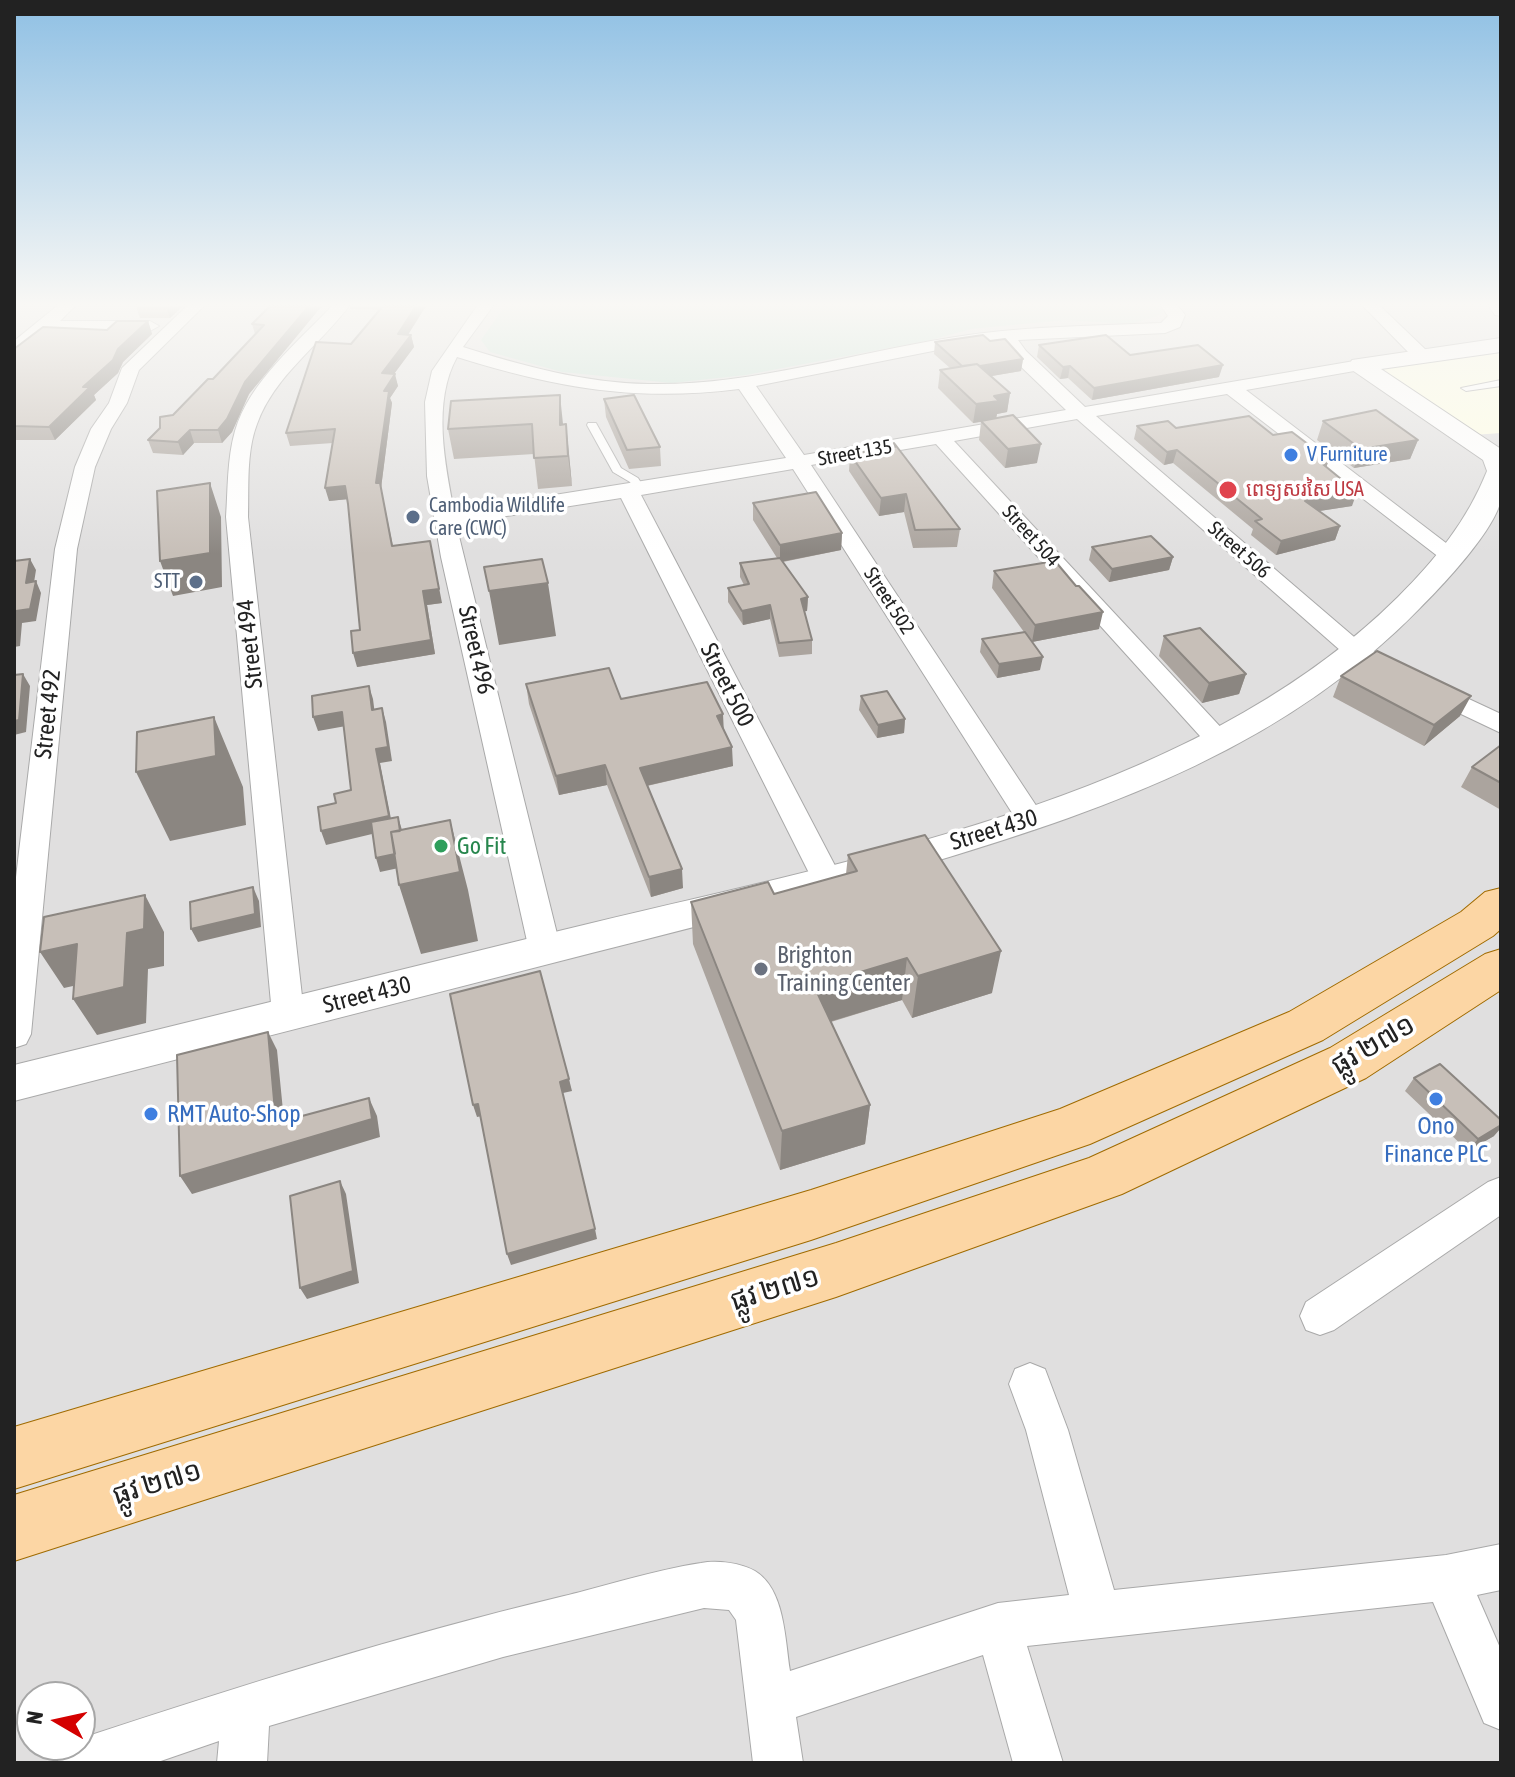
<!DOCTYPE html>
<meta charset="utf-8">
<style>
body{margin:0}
#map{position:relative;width:1515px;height:1777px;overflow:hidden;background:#f2efe9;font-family:"Asap Condensed",sans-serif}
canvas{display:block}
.frame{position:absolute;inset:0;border:16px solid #222;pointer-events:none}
.north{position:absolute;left:16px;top:1681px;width:80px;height:80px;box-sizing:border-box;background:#fff;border:2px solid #a7a7a7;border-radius:50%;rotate:279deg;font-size:22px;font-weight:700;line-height:32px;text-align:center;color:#222}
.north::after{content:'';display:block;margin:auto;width:28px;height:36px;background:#d40000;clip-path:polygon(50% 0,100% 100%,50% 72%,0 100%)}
</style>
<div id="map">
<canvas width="1515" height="1777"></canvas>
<div class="frame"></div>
<div class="north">N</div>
</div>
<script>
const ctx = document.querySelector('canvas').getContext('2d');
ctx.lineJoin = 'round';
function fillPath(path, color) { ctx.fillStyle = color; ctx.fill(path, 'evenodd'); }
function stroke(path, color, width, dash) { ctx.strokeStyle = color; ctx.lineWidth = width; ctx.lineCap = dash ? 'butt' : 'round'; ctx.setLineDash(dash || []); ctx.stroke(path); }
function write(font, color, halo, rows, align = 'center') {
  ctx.font = font + ' "Asap Condensed","Noto Sans Khmer",sans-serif'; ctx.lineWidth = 7; ctx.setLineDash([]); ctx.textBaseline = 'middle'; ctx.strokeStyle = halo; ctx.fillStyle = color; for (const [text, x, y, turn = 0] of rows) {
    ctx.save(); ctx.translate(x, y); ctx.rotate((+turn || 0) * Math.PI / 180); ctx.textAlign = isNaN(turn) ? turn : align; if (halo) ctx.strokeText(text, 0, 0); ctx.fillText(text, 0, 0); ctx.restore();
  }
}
const residential = new Path2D(`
 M14 306H1501V1763H14ZM32 1697H80V1745H32Z`);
const education = new Path2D(`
 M1501 350V433L1473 435 1372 367Z`);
const wetland = new Path2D(`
 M505 306H1158L1162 311 1158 316 1130 324 1065 320 971 329 931 340 746 375 672 383 562 372 490 352 481 340Z`);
const service = new Path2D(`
 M1501 380V386L1466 391 1461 388Z
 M588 423H596L621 468 638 478 645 489 643 491H635L630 482 613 472 587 425Z`);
const minor = new Path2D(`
 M57 306H75L60 321H150L159 326 150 331H47L20 354 14 355V341Z
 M187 306H204L139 370 127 403 111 429 95 467 77 549 31 1034 26 1044 14 1048V894L55 549 75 467 91 429 109 403 122 368Z
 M332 306H349C320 345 274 376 257 424 246 453 249 487 248 517L304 1014 300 1023 288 1027 276 1023 272 1014 226 517C228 489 227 459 235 431 249 382 298 342 332 306Z
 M477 306H493L463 347C523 366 585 383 648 384 750 386 849 354 949 338 1019 326 1090 326 1161 323L1168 316 1161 306H1178L1185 315 1180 327 1165 333 1018 340 1026 351 1085 407 1360 360 1366 361 1369 365 1366 369 1360 370 1246 390 1463 556 1460 561H1444L1227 394 1096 416 1367 648 1387 658 1390 663 1387 668H1369L1349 658 1077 419 954 441 1227 734 1231 740 1227 746 1218 749 1209 746 936 444 811 465 1041 813 1045 820 1041 827 1031 830 1021 827 793 469 641 495 842 879 838 887 827 890 816 887 812 879 621 498 456 524 561 950 556 958 545 962 534 958 529 950 441 557 427 476 425 402 432 371ZM1001 341 1013 359 1066 410 804 455 756 386 948 348ZM457 357C556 388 635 402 739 389L786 458 454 511C445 464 432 402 457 357Z
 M1363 306H1380L1427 351 1430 355 1427 359H1415Z
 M1489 306H1501V316L1495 315Z
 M1428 680 1501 714V733L1419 694 1415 688 1419 682Z
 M1501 1177V1215L1334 1330 1320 1335 1306 1330 1300 1316 1306 1302 1488 1182Z
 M1030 1363 1045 1369 1068 1430 1114 1590 1446 1555 1501 1544V1590L1477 1595 1501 1650V1730L1484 1723 1433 1602 1027 1646 1063 1763H1013L983 1655 796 1717 803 1763H753L736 1620 729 1610 704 1608 503 1657 269 1726 267 1763H217L219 1741 155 1763H57L64 1745H80L82 1738C240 1686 398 1636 560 1597 606 1586 654 1570 701 1563 717 1560 741 1563 755 1571 785 1589 785 1640 790 1671L998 1603 1069 1595 1026 1430 1009 1384 1015 1369Z`);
const tertiary = new Path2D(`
 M1501 338V352L1381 369 1501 449C1501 464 1504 484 1501 500 1494 531 1443 585 1420 608 1287 745 1115 807 936 861 806 900 673 932 541 966 366 1011 190 1056 14 1101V1065C197 1020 380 975 563 930 839 862 1190 803 1398 597 1436 559 1467 521 1487 471L1483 460 1352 370 1349 365 1352 360Z`);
const primary = new Path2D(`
 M1501 888V929L1493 936 1323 1040 1090 1144 811 1240 14 1489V1427L811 1190 1060 1109 1289 1012 1461 912 1485 892Z
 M1501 949V990L1366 1078 1122 1194 836 1297 14 1561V1495L836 1243 1089 1158 1330 1048 1485 954Z`);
const wall = new Path2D(`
 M136 306H183L170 318H140Z
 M350 306H426L408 334 411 335 414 347 394 374 398 386 390 398 392 403 381 488 393 546 442 603 427 605 435 654 357 667 360 630 348 499 329 501 333 443 290 446 286 433 351 344 379 310 350 309Z
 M320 308 249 394 232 432 222 443H194L183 455 153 453 148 440 173 415 213 379 255 334 252 324Z
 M148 321 152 334 123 362 118 373 94 395 96 400 55 440H14V349Z
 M990 341 1023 359 1021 371 991 376 1010 393 1007 412 997 414 996 418 1037 463 1005 468 979 440 981 422 973 423 938 388 940 370 950 368 934 354 935 342Z
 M1039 345 1219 377 1092 400 1068 378 1060 379 1037 357Z
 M604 399 660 447 661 466 629 469 606 417Z
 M451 401 563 425 569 454 572 486 538 489 534 454 454 459 448 429Z
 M1323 421 1418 440 1410 459 1354 468 1317 440Z
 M1137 426 1273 435 1329 460 1326 467 1352 506 1319 511 1340 526 1335 540 1276 555 1251 535 1253 529 1173 463 1164 465 1134 439Z
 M894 443 960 529 957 547 913 548 904 512 879 516 849 471 850 454 894 447Z
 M753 503 842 533 841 550 783 562 808 597 807 611H804L812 640V654L779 657 770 619 743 625 728 602V588L744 585 740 577V563L777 558 753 520Z
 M1092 547 1173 557 1169 570 1109 582 1089 560Z
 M994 571 1099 629 1032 642 1040 670 997 678 980 652 982 639 1024 632 992 588Z
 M1164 636 1246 674 1239 694 1202 703 1159 656Z
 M1341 676 1460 716 1424 746 1333 697Z
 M526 684 621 699 724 729 733 766 647 786 683 888 651 897 607 785 559 795 529 704Z
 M861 696 905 719 904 733 877 738 859 710Z
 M1501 745V810L1461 787 1472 767Z
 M848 855 992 993 912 1018 902 1000 831 1022 870 1105 865 1144 780 1170 693 944 691 902 774 894 846 874Z
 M1414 1078 1494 1136 1468 1151 1405 1091Z`);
const shadedWall = new Path2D(`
 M166 306H183L170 318Z
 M309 306H326L320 308 249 394 232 432 222 443 218 430 245 382Z
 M416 306H426L401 346 398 334Z
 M148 321 152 334 123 362 118 373 94 395 96 400 55 440 49 427 118 349Z
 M411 335 414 347 385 386 382 373Z
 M1023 359 1021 371 963 381 965 369Z
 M1223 365 1219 377 1092 400 1094 388Z
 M1070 366 1068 378 1060 379 1063 367Z
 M395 374 398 386 390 398 392 403 381 488 376 483 384 391Z
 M1010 393 1007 412 997 414 996 419 973 423 976 404 994 396Z
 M560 395 563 424 560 425Z
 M566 424 569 454 572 486 568 456Z
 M190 430 194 443 183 455 178 442Z
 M1418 440 1410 459 1354 468 1361 449Z
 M1041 444 1037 463 1005 468 1008 449Z
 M1177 450 1173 463 1164 465 1167 452Z
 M1329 460 1324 473 1319 461Z
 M210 483 221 517 222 587 173 596 160 561Z
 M345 486 349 499 329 501 325 488Z
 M1357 492 1352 506 1300 514 1305 501Z
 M906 494 904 512 879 516 881 498Z
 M1340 526 1335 540 1276 555 1281 541Z
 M842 533 841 550 780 562V545Z
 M430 541 442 603 427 605 435 654 357 667 353 653 423 591Z
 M1173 557 1169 570 1109 582 1112 569Z
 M30 559 36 570 32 595 26 583Z
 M36 581 41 593 36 621 22 623 20 646 14 647V628L16 611Z
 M548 583 556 636 499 645 489 591Z
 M808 597 807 611 800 612 801 599Z
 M770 605V619L743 625 742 611Z
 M1103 612 1099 629 1032 642 1035 625Z
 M1043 657 1040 670 997 678 999 664Z
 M23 674 30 686 26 732 14 735V721Z
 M1246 674 1239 694 1202 703 1209 683Z
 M369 686 373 699 376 723 372 710Z
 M1471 696 1460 716 1424 746 1434 725Z
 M382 708 386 722 392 761 380 763 393 829 326 845 321 831 389 816 376 749Z
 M342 712 346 726 318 731 313 717Z
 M723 714 724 734 717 716Z
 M214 717 243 787 246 825 170 841 136 772Z
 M905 719 904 733 877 738 878 725Z
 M732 747 733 766 641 787 640 768Z
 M605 765 607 785 559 795 556 776Z
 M398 817 402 830 408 866 380 872 376 858Z
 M450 820 468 890 478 941 421 954 399 885Z
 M682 869 683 888 651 897 649 877Z
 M253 887 259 901 261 927 198 942 191 929Z
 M145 895 164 932V966L148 969 146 1023 97 1035 73 999 127 933Z
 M77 944 100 980 64 988 40 952Z
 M1001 951 992 993 912 1018 918 976Z
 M907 958 902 1000 812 1027 814 986Z
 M268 1032 277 1050 286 1141 276 1123Z
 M569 1079 572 1091 563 1093 560 1082Z
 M369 1098 377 1116 380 1137 192 1194 180 1176Z
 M478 1104 482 1116 477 1117 473 1105Z
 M870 1105 865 1144 780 1170 782 1131Z
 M1501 1125V1128L1494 1136 1468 1151 1478 1139Z
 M340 1181 346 1194 359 1283 307 1299 300 1288Z
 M595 1229 597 1239 511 1265 507 1254Z`);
const building = new Path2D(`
 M270 306H309L245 382 227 419 218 430H190L178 442 148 440 160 428V417L173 415 208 379H213L264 325 252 324Z
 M383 306H416L398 334 411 335 382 373 395 374 384 391H389L376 483H380L392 546 430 541 439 589 423 591 431 640 353 653 351 631 360 630 348 504 345 486 325 488 335 429 286 433 316 342 351 344Z
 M117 321H148L118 349 113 360 83 387H90L49 427 14 426V349L43 327 107 330Z
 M983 335 990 341 1005 339 1023 359 980 366 977 364 962 366 935 342Z
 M1106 335 1130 355 1198 345 1223 365 1094 388 1070 366 1063 367 1039 345Z
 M977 364 1010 393 994 396 999 401 976 404 940 370Z
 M560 395V425L566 424 568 456 534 458 532 424 448 429 451 401Z
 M634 395 660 447 627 450 604 399Z
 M1376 410 1418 440 1361 449 1323 421Z
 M1013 415 1041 444 1008 449 981 421Z
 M1249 416 1273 435 1292 432 1329 460 1319 461 1357 492 1305 501 1340 526 1281 541 1255 521 1262 519 1177 450 1167 452 1137 426 1168 421 1176 428Z
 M894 443 960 529 915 530 906 494 881 498 850 454 895 447Z
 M210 483V553L160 561 157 491Z
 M816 492 842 533 780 545 753 503Z
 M1151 536 1173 557 1112 569 1092 547Z
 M780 558 808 597 801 599 812 640 779 643 770 605 742 611 728 588 749 584 740 563Z
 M30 559 26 583 36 581 30 609 16 611 14 628V561Z
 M542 559 548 583 489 591 484 567Z
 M1055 561 1076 586H1079L1103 612 1035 625 994 571Z
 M1200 628 1246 674 1209 683 1164 636Z
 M1025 632 1043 657 999 664 982 639Z
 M1377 651 1471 696 1434 725 1341 676Z
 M609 668 621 699 707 682 723 714 717 716 732 747 640 768 682 869 649 877 605 765 556 776 526 684Z
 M23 674 19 720 14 721V675Z
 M369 686 372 710 382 708 388 747 376 749 389 816 321 831 318 807 336 803 334 794 351 790 342 712 313 717 312 696Z
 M887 691 905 719 878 725 861 696Z
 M214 717 216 756 136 772 137 732Z
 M1501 745V783L1472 767Z
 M398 817 400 831 391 832 395 854 376 858 371 822Z
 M450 820 460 872 399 885 391 832Z
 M925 835 1001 951 918 976 907 958 814 986 870 1105 782 1131 691 902 768 882 774 894 857 871 848 855Z
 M253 887 255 914 191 929 190 902Z
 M145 895 144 929 127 933 124 987 73 999 77 944 40 952 44 917Z
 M540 971 569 1079 560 1082 595 1229 507 1254 478 1104 473 1105 450 994Z
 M268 1032 276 1123 369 1098 372 1119 180 1176 177 1055Z
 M1440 1064 1501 1120V1125L1478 1139 1414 1078Z
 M340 1181 353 1271 300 1288 290 1196Z`);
const markers = [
 [1291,455,8,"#3f7fe0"],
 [1228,490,10,"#e0444e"],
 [413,517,8,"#5c6f8a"],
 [196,582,8,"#5c6f8a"],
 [441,846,8,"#2e9e5b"],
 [761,969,8,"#6b7280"],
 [1436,1099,8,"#3f7fe0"],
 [151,1114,8,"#3f7fe0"]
];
const farStreetnames = [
 ["Street 135",855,453,-10],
 ["Street 504",1031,536,48],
 ["Street 506",1239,550,41],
 ["Street 502",889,601,57]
];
const farShopnames = [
 ["V Furniture",1307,455]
];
const farHealthnames = [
 ["ពេទ្យសរសៃ USA",1246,490]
];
const farServicenames = [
 ["Cambodia Wildlife",429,506],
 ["Care (CWC)",429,529],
 ["STT",180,582,"right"]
];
const streetNames = [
 ["Street 494",250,644,-96],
 ["Street 496",476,650,77],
 ["Street 500",727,685,63],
 ["Street 492",48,714,-84],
 ["Street 430",994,830,-17],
 ["Street 430",367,995,-14]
];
const leisureNames = [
 ["Go Fit",457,846]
];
const worshipNames = [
 ["Brighton",777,955],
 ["Training Center",777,983]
];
const shopNames = [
 ["RMT Auto-Shop",167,1114],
 ["Ono",1436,1126,"center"],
 ["Finance PLC",1436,1154,"center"]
];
const nearStreetnames = [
 ["ផ្លូវ ២៧១",1373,1045,-30],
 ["ផ្លូវ ២៧១",775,1289,-17],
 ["ផ្លូវ ២៧១",157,1483,-17]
];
fillPath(residential, '#e0dfdf');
fillPath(education, '#ffffe5');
fillPath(wetland, '#c6e0d4');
stroke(service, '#a9a9a9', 2);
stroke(minor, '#a9a9a9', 2);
stroke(tertiary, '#a9a9a9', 2);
stroke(primary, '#a06b00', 2);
fillPath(service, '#fff');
fillPath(minor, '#fff');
fillPath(tertiary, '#fff');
fillPath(primary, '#fcd6a4');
fillPath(wall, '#aba49e');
fillPath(shadedWall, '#8b8681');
fillPath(building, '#c7bfb8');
stroke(building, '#8b8681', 2);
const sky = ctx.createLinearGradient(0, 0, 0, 554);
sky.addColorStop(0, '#8fc0e4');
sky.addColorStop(0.55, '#f9f8f5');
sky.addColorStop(1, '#f9f8f500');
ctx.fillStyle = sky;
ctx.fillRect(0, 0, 1515, 554);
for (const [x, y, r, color] of markers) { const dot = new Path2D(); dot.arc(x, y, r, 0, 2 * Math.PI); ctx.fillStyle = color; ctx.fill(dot); stroke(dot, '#fff', 3); }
write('20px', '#222', '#fff', farStreetnames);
write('20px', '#366cbe', '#fff', farShopnames, 'left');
write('20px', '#be3a42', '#fff', farHealthnames, 'left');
write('20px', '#4e5e75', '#fff', farServicenames, 'left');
write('24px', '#222', '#fff', streetNames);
write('24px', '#27864d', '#fff', leisureNames, 'left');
write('24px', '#5b616d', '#fff', worshipNames, 'left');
write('24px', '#366cbe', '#fff', shopNames, 'left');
write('28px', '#222', '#fff', nearStreetnames);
</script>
